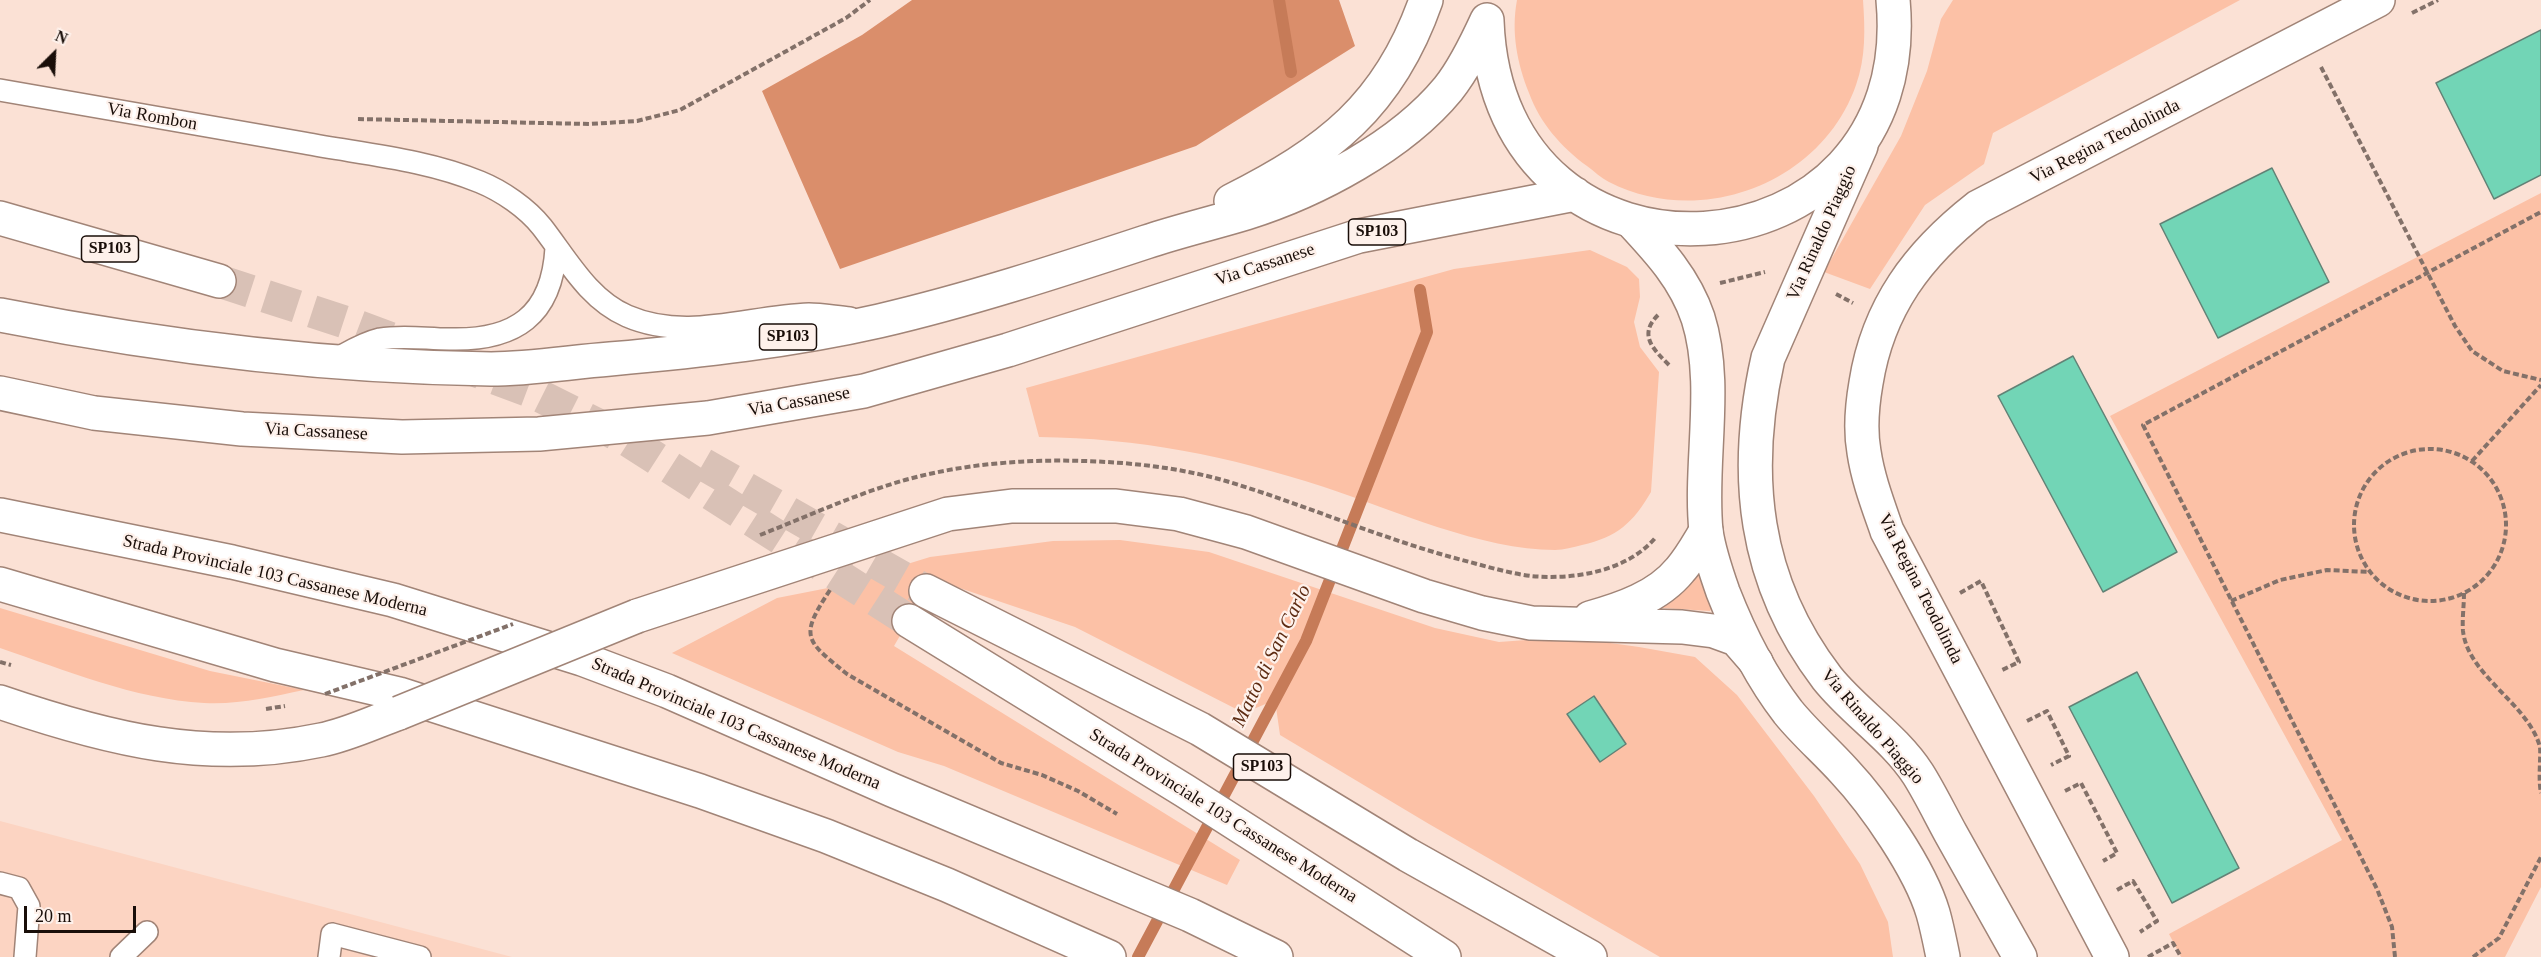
<!DOCTYPE html>
<style>
body{margin:0}
#map{position:relative;width:2541px;height:957px;overflow:hidden;background:#fbe1d5;font-family:Georgia,serif}
canvas{display:block}
.north{position:absolute;left:24px;top:24px;width:60px;height:60px;-webkit-text-stroke:4px #fef1eb;paint-order:stroke;rotate:24deg;font-size:16px;font-weight:700;line-height:24px;text-align:center;color:#190e09}
.north::after{content:'';display:block;margin:auto;width:21px;height:27px;background:#190e09;clip-path:polygon(50% 0,100% 100%,50% 72%,0 100%)}
.scale{position:absolute;left:24px;top:906px;width:112px;height:27px;box-sizing:border-box;border:3px solid #190e09;border-top:0;padding-left:8px;font-size:18px;line-height:21px;white-space:nowrap;color:#190e09;-webkit-text-stroke:4px #fef1eb;paint-order:stroke}
</style>
<div id="map">
<canvas width="2541" height="957"></canvas>
<div class="north">N</div>
<div class="scale">20 m</div>
</div>
<script>
const ctx = document.querySelector('canvas').getContext('2d');
ctx.lineJoin = 'round';
function fillPath(path, color) { ctx.fillStyle = color; ctx.fill(path, 'evenodd'); }
function stroke(path, color, width, dash) { ctx.strokeStyle = color; ctx.lineWidth = width; ctx.lineCap = dash ? 'butt' : 'round'; ctx.setLineDash(dash || []); ctx.stroke(path); }
function write(font, color, halo, rows, align = 'center') {
  ctx.font = font + ' Georgia,serif'; ctx.lineWidth = 4.5; ctx.setLineDash([]); ctx.textBaseline = 'middle'; ctx.strokeStyle = halo; ctx.fillStyle = color; for (const [text, x, y, turn = 0] of rows) {
    ctx.save(); ctx.translate(x, y); ctx.rotate((+turn || 0) * Math.PI / 180); ctx.textAlign = isNaN(turn) ? turn : align; if (halo) ctx.strokeText(text, 0, 0); ctx.fillText(text, 0, 0); ctx.restore();
  }
}
const built = new Path2D(`
 M0 821 512 957H0Z`);
const green = new Path2D(`
 M1517 0H1863C1865 29 1866 57 1856 85 1822 183 1701 229 1609 182 1601 178 1594 171 1587 166 1561 147 1540 123 1529 93 1517 63 1511 32 1517 0Z
 M1953 0H2240L1993 133 1984 164 1925 205 1870 289 1824 272 1901 136 1927 71 1941 19Z
 M2541 193V887L2505 957H2181L2169 934 2342 840 2110 416Z
 M1590 250 1627 267 1639 279 1640 297 1634 322 1640 347 1659 372 1651 492C1633 523 1617 537 1582 545 1573 547 1564 550 1555 550 1482 550 1393 510 1324 487 1228 456 1139 438 1039 437L1026 388 1454 269Z
 M1120 540 1209 552 1435 628 1499 642 1567 637 1639 647 1695 657 1737 695 1814 796 1860 864 1888 922 1893 957H1660L1429 824 1280 735 1275 700 1244 713 1075 627 933 579 894 646 1240 860 1227 885 944 766 898 752 672 653 777 598 833 587 930 557 1053 541Z
 M1699 570 1712 608 1710 611 1662 608V604Z
 M0 608 210 671 304 690C271 697 237 705 204 703 134 699 65 670 0 648Z`);
const forest = new Path2D(`
 M912 0H1339L1355 46 1196 146 840 269 762 91 862 35Z`);
const stream = new Path2D(`
 M1279 0 1291 72
 M1138 957 1306 641 1427 332 1420 290`);
const building = new Path2D(`
 M2541 30V175L2494 199 2436 83Z
 M2272 168 2329 282 2218 338 2160 224Z
 M2073 356 2177 552 2103 592 1998 396Z
 M2137 672 2239 868 2172 903 2069 707Z
 M1594 696 1626 744 1600 762 1567 714Z`);
const highwayTunnel = new Path2D(`
 M219 281 357 326 532 392 626 439 909 621
 M703 464 926 591`);
const path = new Path2D(`
 M2412 13 2438 0
 M2321 67 2455 326 2472 351 2503 371 2541 380
 M358 119 589 124 637 121 680 110 846 18 870 0
 M1720 283 1765 272
 M1836 294 1853 303
 M1658 315C1638 335 1653 349 1669 365
 M2354 525a76 76 0 1 1 152 0a76 76 0 1 1-152 0Z
 M2472 461 2541 385
 M760 535C808 516 856 494 905 480 970 462 1039 458 1106 462 1145 464 1188 470 1226 481 1306 505 1382 539 1462 560 1485 566 1508 573 1531 576 1573 580 1627 572 1656 537
 M830 590C799 637 805 640 847 674L1001 763 1042 775 1078 791 1117 814
 M1960 593 1981 581 2019 662 2000 671
 M2464 593C2464 606 2462 619 2463 631 2468 676 2528 703 2540 747 2541 758 2538 778 2541 793
 M2231 601 2280 580 2327 570 2370 572
 M0 662 11 665
 M266 709 285 706
 M2027 721 2047 711 2069 756 2051 765
 M2065 791 2081 783 2117 853 2103 861
 M2117 890 2133 881 2157 921 2140 932
 M2148 957 2173 943 2181 957
 M2395 957 2392 927 2377 889 2143 425 2541 212
 M2473 957 2499 938 2541 857`);
const lane = new Path2D(`
 M0 90C101 108 203 125 304 143 362 154 425 159 480 182 502 191 527 208 542 227 567 259 588 299 627 316 687 342 748 316 809 314 822 314 837 317 850 318
 M334 360C349 352 363 343 380 339 403 335 427 339 449 339 515 341 552 316 556 248
 M0 883 19 888 29 906 25 957
 M121 957 147 932
 M329 957 332 934 420 957`);
const street = new Path2D(`
 M637 616 948 514 1012 506H1116L1179 514 1246 532 1424 596 1482 613 1531 623 1682 627 1714 631 1736 639 1756 662
 M1590 618C1622 609 1658 597 1680 570 1690 559 1698 544 1706 531
 M0 702C108 739 207 764 321 740 347 735 374 722 399 713
 M2112 957 1887 531C1878 505 1868 479 1864 452 1860 430 1862 406 1866 383 1878 307 1918 254 1978 207L2378 0`);
const secondary = new Path2D(`
 M1861 146 1768 358C1742 474 1753 581 1827 678 1854 712 1894 737 1918 774 1930 793 1940 814 1951 834 1974 875 1997 916 2020 957
 M1632 222C1659 251 1685 279 1698 318 1719 384 1699 463 1706 531 1709 552 1716 572 1723 592 1739 633 1761 677 1788 712 1805 733 1826 751 1844 771 1875 804 1920 869 1933 913 1937 927 1940 942 1943 957`);
const primary = new Path2D(`
 M1487 21C1498 316 1920 286 1893 0
 M1231 201C1328 152 1389 106 1426 0
 M0 315C162 347 326 367 491 369 530 369 571 362 610 359 700 351 791 341 879 321 969 300 1058 271 1146 242 1179 231 1213 223 1246 213 1316 191 1401 146 1448 89 1464 69 1476 44 1487 20
 M0 393 94 413 242 429 402 437 539 434 708 418 864 391 1008 350 1359 236 1575 194`);
const highway = new Path2D(`
 M0 218 219 281
 M0 515 232 562 393 600 582 659 667 691 892 790 1190 915 1276 957
 M0 584 275 665 399 694 700 791 826 836 947 885 1109 957
 M926 591 1200 729 1408 855 1590 957
 M909 621 1185 791 1444 957`);
const pathBridge = new Path2D(`
 M325 694 513 624`);
const streetBridge = new Path2D(`
 M399 713 637 616`);
const shields = [
 [1377,232,57],
 [110,249,57],
 [788,337,57],
 [1262,767,57]
];
const shieldNames = [
 ["SP103",1377,232],
 ["SP103",110,249],
 ["SP103",788,337],
 ["SP103",1262,767]
];
const streetNames = [
 ["Via Rombon",152,117,10],
 ["Via Regina Teodolinda",2105,142,-27],
 ["Via Rinaldo Piaggio",1822,233,-66],
 ["Via Cassanese",1265,265,-18],
 ["Via Cassanese",799,402,-10],
 ["Via Cassanese",316,432,3],
 ["Strada Provinciale 103 Cassanese Moderna",275,576,13],
 ["Via Regina Teodolinda",1920,589,63],
 ["Strada Provinciale 103 Cassanese Moderna",736,724,23],
 ["Via Rinaldo Piaggio",1872,727,49],
 ["Strada Provinciale 103 Cassanese Moderna",1223,816,32]
];
const waterNames = [
 ["Matto di San Carlo",1272,656,-64]
];
fillPath(built, '#fcd4c2');
fillPath(green, '#fcc1a6');
fillPath(forest, '#da8e6b');
stroke(stream, '#c67b58', 12);
fillPath(building, '#72d5b6');
stroke(building, '#628276', 1.5);
stroke(highwayTunnel, '#d9c1b6', 33, [33, 16]);
stroke(lane, '#a18477', 24);
stroke(street, '#a18477', 36);
stroke(secondary, '#a18477', 36);
stroke(primary, '#a18477', 36);
stroke(highway, '#a18477', 36);
stroke(path, '#837169', 4, [6, 3]);
stroke(lane, '#fff', 21);
stroke(street, '#fff', 33);
stroke(secondary, '#fff', 33);
stroke(primary, '#fff', 33);
stroke(highway, '#fff', 33);
stroke(streetBridge, '#a18477', 36, []);
stroke(pathBridge, '#837169', 4, [6, 3]);
stroke(streetBridge, '#fff', 33);
for (const [x, y, w] of shields) { const box = new Path2D(); box.roundRect(x - w / 2, y - 13, w, 26, 4.5); ctx.fillStyle = '#fef1eb'; ctx.fill(box); stroke(box, '#190e09', 1.5); }
write('bold 16px', '#190e09', null, shieldNames);
write('18px', '#190e09', '#fef1eb', streetNames);
write('italic 20px', '#5e2c13', '#fef1eb', waterNames);
</script>
